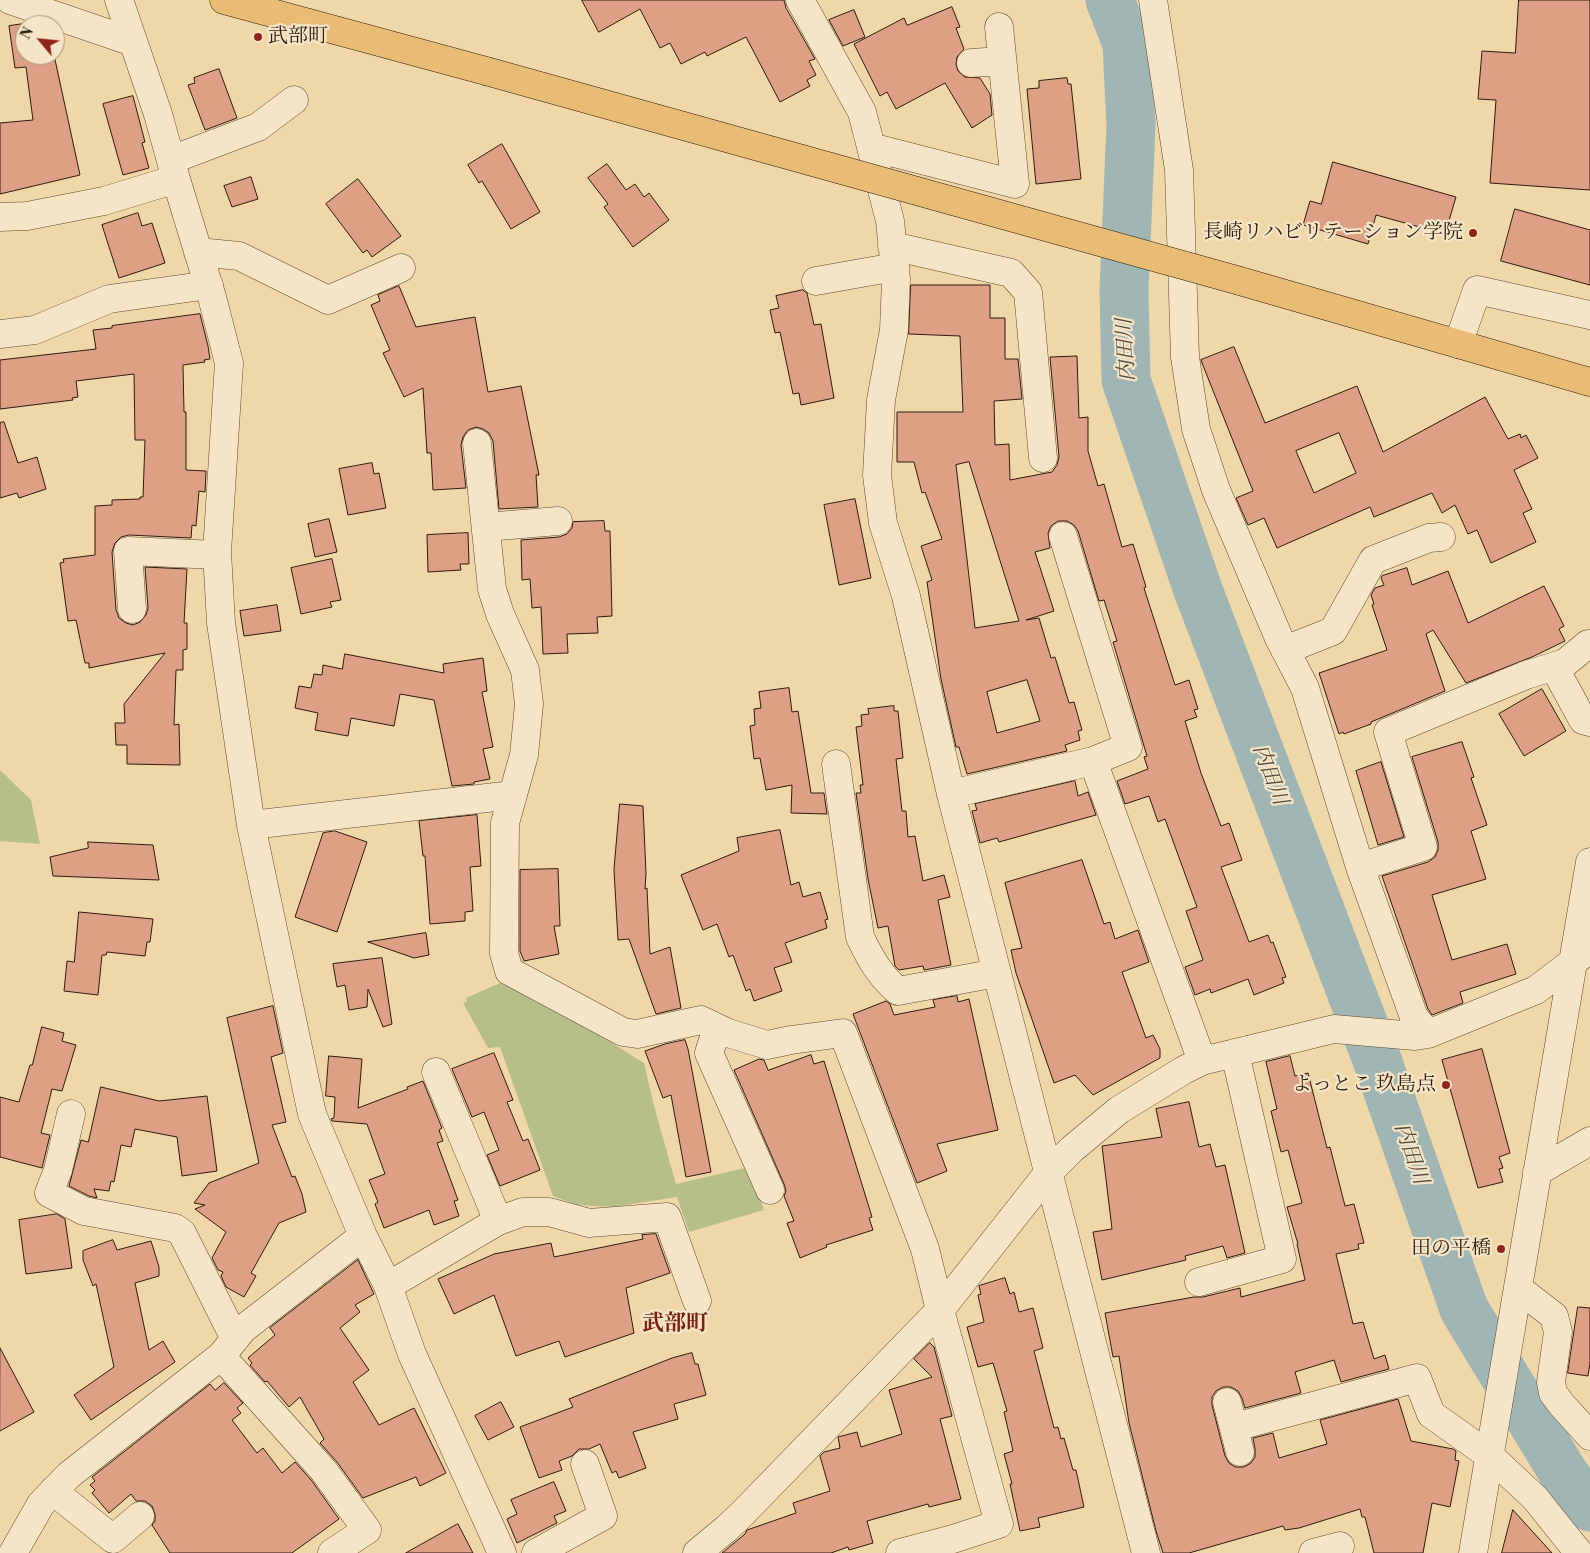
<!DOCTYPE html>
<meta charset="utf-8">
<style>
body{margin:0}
#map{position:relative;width:1590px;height:1553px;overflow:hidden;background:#f0d7a7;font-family:"Libre Bodoni",serif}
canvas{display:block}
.north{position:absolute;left:15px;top:15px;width:50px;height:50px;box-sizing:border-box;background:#f5e5c6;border:1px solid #a5947c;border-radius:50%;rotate:298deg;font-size:14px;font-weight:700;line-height:20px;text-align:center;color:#2e1b0e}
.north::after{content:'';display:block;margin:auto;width:18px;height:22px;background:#8f2418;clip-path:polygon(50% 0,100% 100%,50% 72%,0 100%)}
</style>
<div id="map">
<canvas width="1590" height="1553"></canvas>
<div class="north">N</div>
</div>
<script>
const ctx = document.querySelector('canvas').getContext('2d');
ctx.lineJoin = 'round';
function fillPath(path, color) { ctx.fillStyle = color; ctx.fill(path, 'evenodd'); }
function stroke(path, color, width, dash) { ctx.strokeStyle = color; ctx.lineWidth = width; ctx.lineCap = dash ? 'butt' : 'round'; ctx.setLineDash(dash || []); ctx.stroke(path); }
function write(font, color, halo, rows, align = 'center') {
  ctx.font = font + ' "Libre Bodoni","Noto Serif JP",serif'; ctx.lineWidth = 4.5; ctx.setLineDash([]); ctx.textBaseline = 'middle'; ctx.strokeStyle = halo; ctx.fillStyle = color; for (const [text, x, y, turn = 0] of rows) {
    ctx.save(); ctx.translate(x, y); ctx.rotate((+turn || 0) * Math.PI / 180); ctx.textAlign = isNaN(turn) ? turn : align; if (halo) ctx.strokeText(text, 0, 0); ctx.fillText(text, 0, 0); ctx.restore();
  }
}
const green = new Path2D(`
 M0 770 31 800 40 844 0 841Z
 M509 979 644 1063 654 1106 676 1184 749 1167 764 1210 689 1232 677 1197 613 1207 577 1205 553 1196 500 1047 488 1048 463 1003 467 1002 466 998Z`);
const river = new Path2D(`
 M1110 0 1127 44 1131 125 1124 289 1126 380 1198 590 1376 1057 1464 1309 1564 1474 1590 1507`);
const building = new Path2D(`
 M582 0H784L786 8 815 59 809 61 816 75 807 80 810 86 780 102 746 37 707 56 705 52 681 64 670 43 660 48 640 9 599 32Z
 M1519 0H1590V190L1490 183 1496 100 1478 99 1482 51 1515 53Z
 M952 7 960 27 956 28 964 49 957 57 956 64 958 71 965 77 980 78 990 94 992 115 972 128 945 83 896 109 887 92 880 96 854 44 904 18 907 25Z
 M854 10 865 37 843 46 829 20Z
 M29 23 35 25H25V55H54L80 175 0 194V123L33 120 26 67 15 68 9 26Z
 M219 69 237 118 205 130 188 85 195 83 194 78Z
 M1067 78 1068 84H1071L1081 179 1036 184 1027 89 1039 88V81Z
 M133 96 145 142 142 143 149 168 123 175 103 104Z
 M502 144 540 212 511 229 482 181 479 183 468 165Z
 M1333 162 1456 197 1445 234 1376 215 1368 244 1303 225 1310 201 1321 204Z
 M607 164 626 190 635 184 644 197 649 193 669 220 633 247 604 207 608 204 588 178Z
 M251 177 258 199 232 207 224 186Z
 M358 179 401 236 372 257 367 250 363 253 326 204Z
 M1515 209 1590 230V285L1501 261Z
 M138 213 142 226 152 223 165 263 119 278 102 225Z
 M911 285H990V318H1005V359H1018L1022 399 994 401 995 445 1009 444 1010 480 1052 472 1057 465 1059 457 1050 357 1077 356 1079 418 1088 417V451L1098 486 1104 484 1122 547 1133 544 1146 587 1144 588 1175 685 1189 680 1198 709 1194 710 1197 717 1185 721 1201 773 1221 826 1229 823 1242 860 1221 867 1249 942 1268 935 1271 943 1273 942 1286 977 1282 978 1284 983 1254 995 1248 979 1211 993 1210 989 1195 995 1185 967 1203 960 1186 911 1197 907 1165 819 1158 822 1149 796 1125 804 1117 781 1148 769 1144 757 1147 756 1113 642 1117 641 1104 600 1099 601 1078 531 1074 525 1067 521H1058L1051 526 1048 533 1050 548 1035 552 1054 611 1026 620 1039 618 1051 658 1055 657 1069 703 1074 702 1082 730 1078 731 1080 740 1065 745 1067 751 967 774 959 747H956L941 679 927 582 932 580 921 546 942 539 925 492 922 493 914 462H897V412H963L960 336 909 334ZM969 462 1019 621 975 628 956 465ZM1027 680 1040 721 997 733 987 692Z
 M399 286 416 327 475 317 488 392 521 386 539 475H536L538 507 499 509 493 441 489 433 483 429 476 427 468 430 463 437 461 445 466 488 433 490 431 453H427L423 388 404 397 383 353 390 350 371 305 380 301 378 295Z
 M803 290 807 293 814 325 821 324 834 398 801 405 799 393 793 394 780 332 775 333 770 310 779 308 776 296Z
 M200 314 208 346 210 359 204 360 205 362 183 365 184 412H186V470L206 471 205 492 199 491 196 526 192 525 191 538 129 535 121 537 115 543 112 552 116 610 119 618 126 623 133 625 140 622 146 615 148 608 145 567 187 569 184 623H187V649L183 650V670H176L174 725 179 724 180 765 127 764V745H116L115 723H125L124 704 165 653 89 668V663H85L76 620 68 621 60 563 64 562 63 559 95 555V506L112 505V500L140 499V497H143L145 440H135L134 374 76 381 78 397 72 398 73 400 0 409V360L96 349 93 330 112 328V326Z
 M1234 347 1265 423 1357 386 1383 452 1485 397 1508 439 1520 434 1521 438 1526 435 1538 458 1514 470 1532 509 1523 513 1536 542 1491 563 1477 530 1468 534 1455 505 1442 513 1432 493 1374 517 1370 507 1277 548 1264 518 1248 525 1236 498 1253 491 1202 363 1201 360ZM1339 433 1356 473 1314 493 1296 451Z
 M4 422 18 463 37 457 46 489 19 498 17 493 0 498V423Z
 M372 463 374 474 379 473 386 508 348 515 339 469Z
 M855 499 871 578 839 585 824 505Z
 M329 519 337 552 315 557 308 524Z
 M604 521 605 531H610L612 616 597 617 598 633 567 634 568 653 543 654 541 607 532 608 530 579 522 580 521 540 559 537 567 534 572 528 573 522Z
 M468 533 469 564H460L461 570 428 572 427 535Z
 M332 559 341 600 330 602 332 607 301 614 291 568Z
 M1407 568 1412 585 1448 571 1468 623 1544 586 1564 626 1559 629 1565 641 1532 657 1466 683 1433 630 1426 634 1445 691 1371 722V724L1344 734 1343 732 1339 734 1319 673 1387 650 1372 605 1374 604 1371 595 1375 588 1384 585 1381 578 1382 576Z
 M277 605 281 631 244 636 240 611Z
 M345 654 444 673 443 664 483 658 487 691 482 692 493 747 483 749 490 779 474 782V784L452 786 434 700 400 694 394 726 351 718 348 736 315 730 318 713 295 708 299 686 311 688 314 674 322 675 323 665 342 669Z
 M789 688 792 712 798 711 811 793H824L827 814 791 813 792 785 766 790 760 758 754 759 750 726 755 725 754 709 761 708 759 692Z
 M1542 689 1566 731 1524 756 1499 714Z
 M894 706V711H898L903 758 896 759 902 811H906L908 837 915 836 923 881 944 875 950 897 938 900 951 965 924 970 923 966 899 970 895 966 888 926 878 928 868 879 856 793H861L860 785H863L856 727 862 726 861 715 869 714 868 709Z
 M1462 742 1474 777 1471 778 1487 825 1471 831 1486 879 1432 895 1452 960 1507 944 1516 974 1460 992 1463 1003 1432 1015 1428 1009 1382 876 1428 862 1435 857 1438 850V842L1412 757Z
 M1381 762 1404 837 1378 845 1356 771Z
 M1075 781 1078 796 1088 792 1096 815 999 842 997 838 980 843 972 811 977 810 975 804Z
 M620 804 643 806 646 873 645 889 647 888 650 954 670 947 681 1008 656 1014 629 939 618 940 614 870Z
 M477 815 481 866 470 867 473 911 465 912V921L430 924 425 856H423L419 821Z
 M780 830 791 885 799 882 803 897 820 892 828 919 825 920 827 928 785 943 792 962 774 968 782 991 754 1001 750 989 746 991 733 955 729 957 717 924 703 930 681 875 739 851 737 838Z
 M335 831 367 842 337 932 295 917 323 833Z
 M88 842 153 845 159 880 53 876 50 857 88 848Z
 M1082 860 1104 924 1110 922 1115 939 1138 930 1149 962 1122 972 1146 1038 1153 1035 1160 1049V1058L1093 1095 1075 1075 1054 1083 1016 973 1011 950 1022 948 1005 883Z
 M558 869 560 926H554L559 954 524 961 520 951V870Z
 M79 912 153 919 150 942H147L145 956 107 952 106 955H102L98 995 64 991 67 961 74 962Z
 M426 933 429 955 414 958 368 942Z
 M382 958 392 1024 383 1027 368 989 367 1007 349 1010 345 985 337 987 333 964Z
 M957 996 958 1002 969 999 998 1130 937 1144 947 1171 917 1183 853 1014 886 1001 890 1004 894 1015 935 1007 933 1000Z
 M273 1006 283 1053 271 1057 286 1122 272 1125 292 1177 295 1176 302 1194 306 1212 279 1223 251 1273 256 1276 244 1297 226 1287 221 1276 223 1272 218 1270 212 1258 226 1232 195 1209 205 1205 194 1203 209 1183 259 1163 227 1018Z
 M42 1027 64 1033 62 1041 76 1045 62 1091 52 1089 41 1133 50 1135 42 1168 0 1157V1097L19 1102 30 1065H32Z
 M685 1040 688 1049 711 1172 686 1177 671 1095 663 1098 645 1051 665 1044Z
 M1482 1049 1510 1153 1499 1157 1503 1168 1499 1169 1503 1182 1478 1188 1442 1060Z
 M494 1053 513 1100 507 1102 523 1141 528 1139 540 1170 500 1186 487 1155 499 1150 484 1112 472 1117 452 1069Z
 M811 1055 814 1064 824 1061 872 1217 869 1218 873 1230 826 1245 827 1247 800 1258 787 1223 794 1221 784 1196 786 1191 784 1184 734 1070 759 1059 764 1060 768 1070Z
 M329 1056 362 1059 358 1108 408 1089 407 1087 423 1081 442 1128 439 1130 443 1141 437 1143 458 1200 454 1201 459 1216 434 1225 429 1210 384 1228 375 1204 378 1202 369 1180 385 1174 367 1124 332 1121 331 1119 334 1118 335 1097 326 1096Z
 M1290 1056 1295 1076 1308 1073 1327 1148 1330 1147 1345 1206 1354 1204 1364 1243 1358 1244 1359 1249 1336 1254 1353 1324 1363 1322 1374 1359 1385 1355 1389 1369 1341 1382 1334 1360 1295 1372 1301 1393 1245 1408 1242 1398 1238 1391 1231 1387H1223L1216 1391 1212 1397V1405L1225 1456 1229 1463 1235 1467H1244L1251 1463 1255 1457V1449L1253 1438 1273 1433 1279 1458 1327 1444 1320 1420 1398 1399 1411 1441 1453 1449 1456 1451 1455 1460 1459 1461 1450 1507 1432 1503 1423 1553H1374L1365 1517H1362L1360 1509 1299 1528 1285 1530 1283 1526 1189 1553H1163L1156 1531 1129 1423 1119 1356 1113 1357 1105 1313 1194 1297H1203L1240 1288 1241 1297 1305 1280 1297 1244H1298L1287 1207 1302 1203 1288 1150 1281 1152 1271 1111 1277 1109 1266 1062Z
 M101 1087 159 1101 207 1096 217 1171 182 1176 177 1137 135 1129 131 1147 121 1145 114 1182 111 1181 109 1191 94 1189 97 1198 89 1196 69 1186 81 1140 88 1142Z
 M1189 1102 1199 1147 1210 1144 1216 1167 1225 1165 1245 1253 1227 1258 1223 1246 1185 1256 1186 1260 1102 1280 1093 1232 1112 1229 1102 1146 1162 1137 1156 1109Z
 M57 1214 65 1219 72 1268 26 1274 19 1220Z
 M656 1234 670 1273 626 1288 634 1333 565 1357 559 1341 516 1356 494 1295 454 1314 438 1279 494 1254 551 1243 554 1257 643 1239 642 1235Z
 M113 1240 117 1250 151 1241 159 1267V1276L135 1283 149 1350 163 1341 175 1362 91 1420 74 1395 114 1367 96 1284 93 1286 83 1260V1251Z
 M358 1260 374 1294 355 1305 360 1312 340 1328 369 1370 353 1382 379 1425 414 1408 446 1473 420 1486 416 1477 363 1498 337 1462 320 1443 324 1439 300 1397 289 1407 267 1381 265 1382 250 1365 252 1363 248 1358 275 1335 270 1328Z
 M1005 1278 1010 1294 1014 1292 1019 1312 1033 1308 1043 1348 1034 1351 1054 1428 1058 1427 1061 1439 1064 1438 1073 1470H1076L1084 1507 1038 1518 1040 1527 1020 1531 1010 1484H1012L1004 1454 1013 1451 1004 1412 1007 1411 993 1363 978 1367 967 1327 984 1322 978 1295 981 1294 979 1286Z
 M1578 1307 1590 1308V1363L1588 1376 1568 1373Z
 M930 1343 934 1347 952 1416 940 1419 961 1499 929 1507 928 1504 867 1521 873 1543 849 1550 848 1547 831 1553H722L745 1534 747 1530 796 1513 793 1503 830 1491 820 1456 824 1452 840 1448 838 1437 857 1432 861 1447 902 1434 889 1390 932 1377 914 1359Z
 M0 1348 34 1412 0 1431Z
 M692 1353 695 1364H698L706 1395 674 1404 678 1419 633 1432 646 1468 619 1478 616 1471 612 1473 600 1444 589 1449H579L572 1456 559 1461 562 1470 539 1478 520 1427 573 1407 569 1399 672 1358Z
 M224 1383 243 1403 237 1408 241 1413 232 1420 257 1453 263 1448 282 1473 295 1462 312 1481 339 1519 292 1553H170L152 1525 155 1521V1514L152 1506 145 1501H136L131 1494 109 1513 92 1493 95 1490 90 1485 95 1481 92 1477 210 1384 215 1390Z
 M501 1402 514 1427 488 1440 475 1416Z
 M554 1482 566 1511 554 1516 557 1523 517 1543 507 1519 517 1514 511 1500Z
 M1513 1510 1552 1553H1502Z
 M458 1524 473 1553H406Z`);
const minor = new Path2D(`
 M10 0 133 42
 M119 0 158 114 176 179 212 297 229 363 217 552 221 623 251 825 312 1114 363 1236 388 1286 412 1354 502 1553
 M800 0 862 112 890 221 896 279 894 330 881 400 877 475 883 523 906 596 951 794 1146 1553
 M1153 0 1179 170 1185 357 1196 429 1216 490 1279 638 1305 688 1360 867 1414 1017 1428 1034
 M971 63 1002 61
 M871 147 1015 184 999 27
 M171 160 258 127 294 100
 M0 217 27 216 104 201 176 179
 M892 246 1011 273 1028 292 1043 458
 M198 252 239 256 328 300 401 268
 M816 281 895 267
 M0 334 35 330 109 299 209 285
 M1458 344 1477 290 1590 315
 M477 443 492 589 500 614 525 670 529 704 524 755 505 823 504 953 509 971 623 1032 637 1034 701 1020 728 1033 767 1045 791 1040 843 1033 925 1249 940 1310 999 1524 953 1539 900 1553
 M486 527 558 521
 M132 609 128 551 217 555
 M1285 650 1333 631 1373 560 1429 538 1441 537
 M1554 667 1583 720 1590 722
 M1093 761 1202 1061
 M836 764 860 937C870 958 880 976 898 991L997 973
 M951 794 1093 761 1128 747 1063 536
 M251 825 513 795
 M1360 867 1423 847 1388 732 1526 675 1565 663 1588 644
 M717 1028 709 1053 770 1190
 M436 1072 498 1221
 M71 1114 58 1170 49 1193 84 1211 175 1228 182 1233 235 1339
 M1537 1172 1590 1141
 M1199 1282 1282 1259 1235 1053
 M388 1286 498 1221 523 1212H549L589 1223 667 1217 697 1301
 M1519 1289 1554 1316 1558 1332 1551 1382 1553 1393 1562 1405 1590 1436
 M221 1356 324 1471 367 1530 332 1553
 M1227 1402 1240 1452
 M1235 1427 1417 1378 1431 1414 1490 1456 1535 1498 1579 1553
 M53 1491 113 1539 140 1516
 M13 1553 41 1504 69 1475 221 1356 243 1329 363 1236
 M536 1553 603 1516 585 1464
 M697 1553 726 1529 742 1514 940 1310 1049 1172 1072 1149 1119 1110 1184 1070 1202 1061 1334 1029 1415 1036 1428 1034 1536 990 1590 949
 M1313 1553 1340 1546
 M1473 1553 1590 862`);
const major = new Path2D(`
 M224 0 486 71
 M1240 281 1590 382`);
const majorBridge = new Path2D(`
 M486 71 1240 281`);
const markers = [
 [258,37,5,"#8f2418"],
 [1473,233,5,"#8f2418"],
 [1446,1085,5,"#8f2418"],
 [1501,1249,5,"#8f2418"]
];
const poiNames = [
 ["武部町",268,37,"left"],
 ["長崎リハビリテーション学院",1463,233],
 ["よっとこ 玖島点",1436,1085],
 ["田の平橋",1491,1249]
];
const waterNames = [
 ["内田川",1127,350,-93],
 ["内田川",1269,775,69],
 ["内田川",1410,1154,71]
];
const quarterNames = [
 ["武部町",675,1325]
];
fillPath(green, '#b7bf89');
stroke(river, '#a0b6b4', 49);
fillPath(building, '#dda085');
stroke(building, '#2e1b0e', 1);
stroke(minor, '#5e4a34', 29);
stroke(major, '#2e1b0e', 29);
stroke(minor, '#f5e5c6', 28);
stroke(major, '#e8bc74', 28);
stroke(majorBridge, '#2e1b0e', 29, []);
stroke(majorBridge, '#e8bc74', 28);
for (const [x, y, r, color] of markers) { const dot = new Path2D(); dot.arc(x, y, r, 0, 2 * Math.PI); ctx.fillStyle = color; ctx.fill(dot); stroke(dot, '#f5e5c6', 2); }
write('20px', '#2e1b0e', '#f5e5c6', poiNames, 'right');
write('italic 21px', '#504a40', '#f5e5c6', waterNames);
write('bold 22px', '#7a1f14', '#f5e5c6', quarterNames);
</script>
